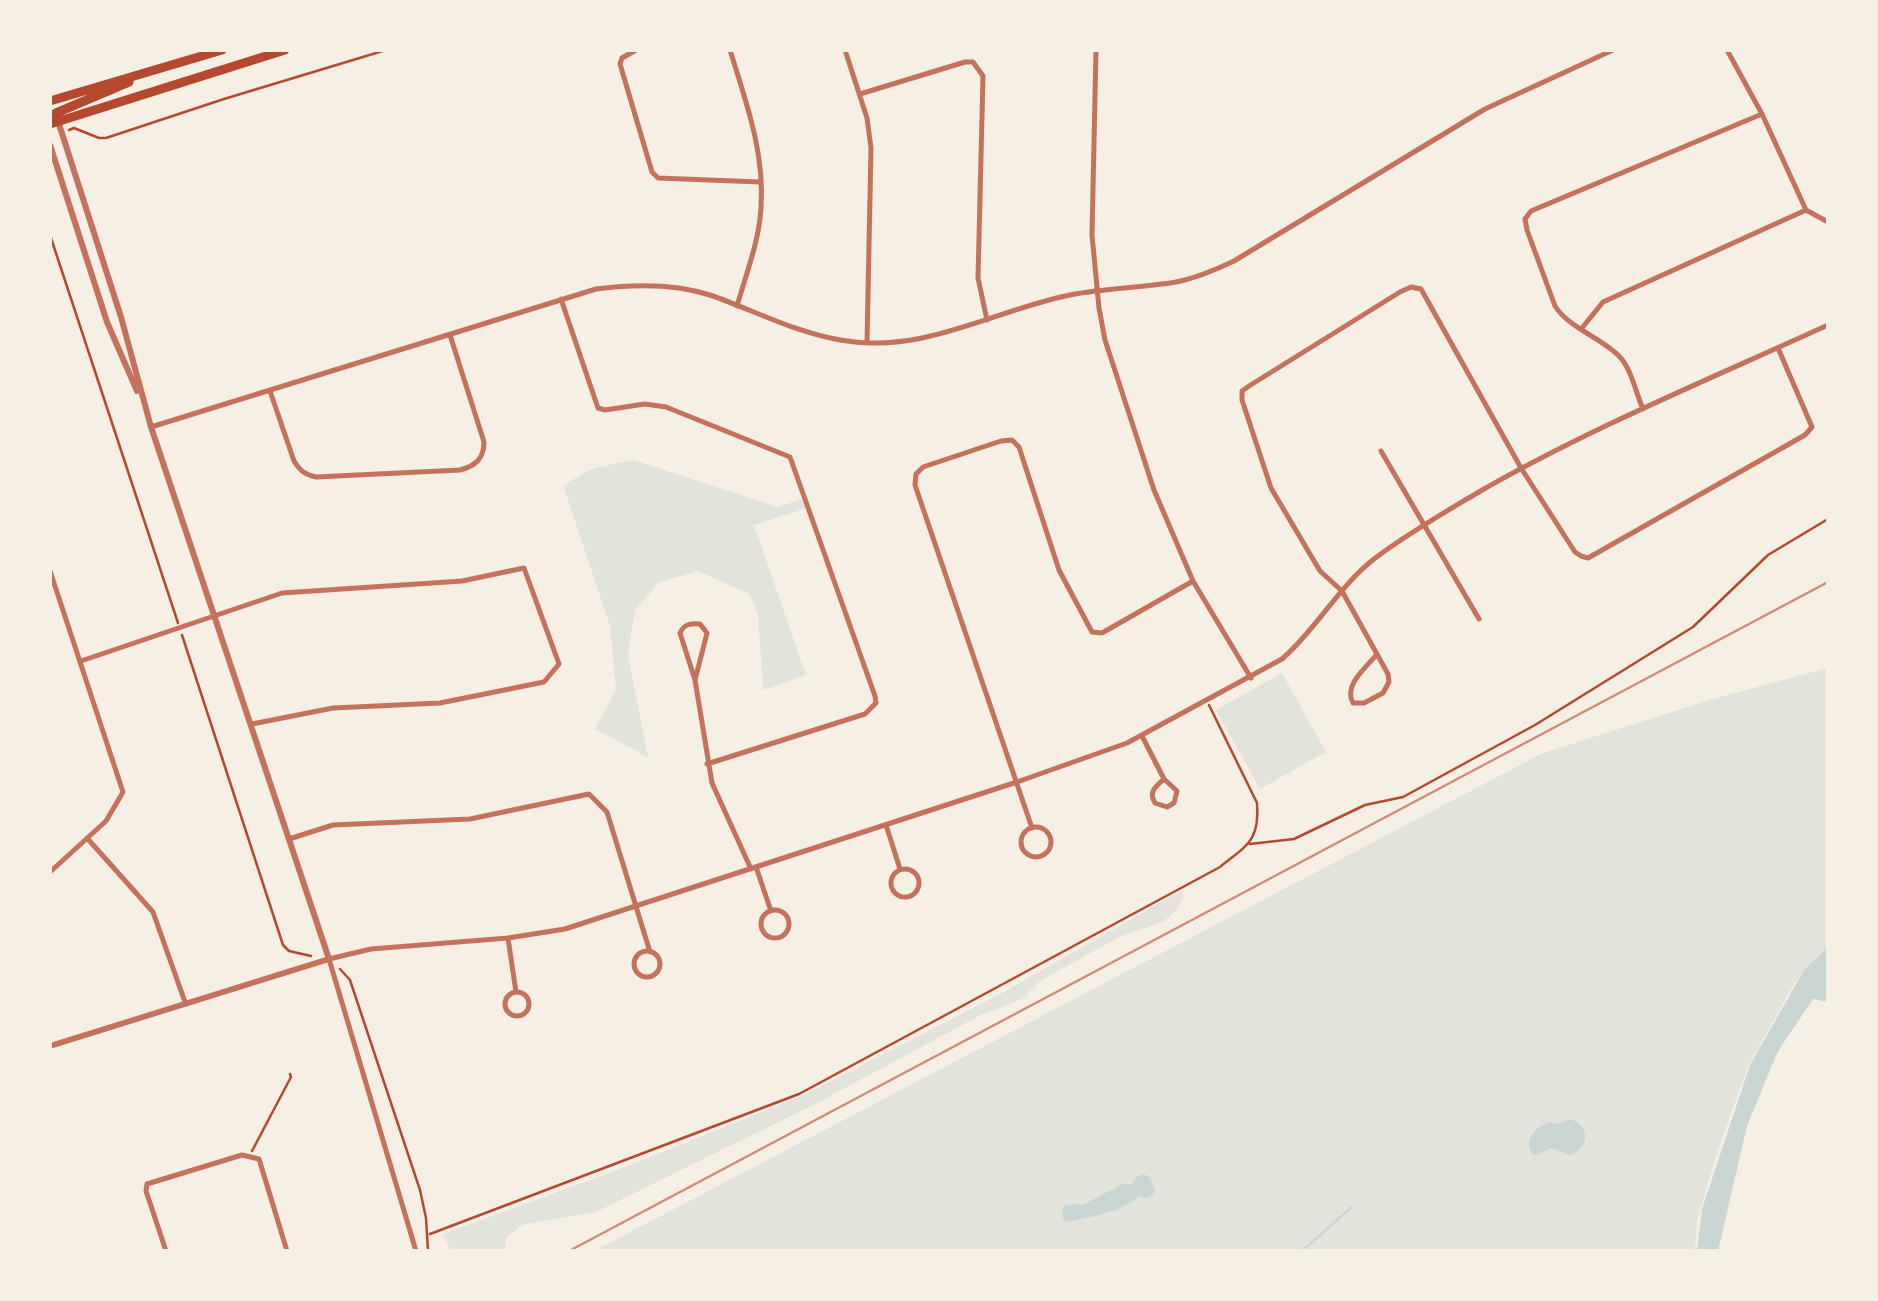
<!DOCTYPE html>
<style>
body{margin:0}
#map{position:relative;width:1878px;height:1301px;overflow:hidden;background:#f6efe4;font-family:"Roboto Condensed",sans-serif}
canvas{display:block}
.frame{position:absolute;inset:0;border:52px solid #f6efe4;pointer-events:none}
</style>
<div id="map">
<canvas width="1878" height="1301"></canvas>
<div class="frame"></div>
</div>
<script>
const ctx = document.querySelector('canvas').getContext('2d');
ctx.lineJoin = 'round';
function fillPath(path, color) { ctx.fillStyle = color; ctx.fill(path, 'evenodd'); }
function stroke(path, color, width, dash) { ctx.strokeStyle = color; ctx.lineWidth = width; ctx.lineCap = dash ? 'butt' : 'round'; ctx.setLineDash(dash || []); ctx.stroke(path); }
const green = new Path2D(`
 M634 460 777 507 805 498 807 508 754 525 806 675 763 690 758 614 749 594 698 571 660 582 635 610 628 656 648 757 595 729 616 689 610 626 563 485 594 468Z
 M1828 668V947L1797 979 1748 1066 1716 1156 1697 1222 1695 1251H594L1543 753 1716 698Z
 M1282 673 1326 752 1260 789 1216 710Z
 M1181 891 1184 898 1173 914 1161 923 1121 936 1040 981 1020 1000 981 1015 817 1103 596 1212 522 1225 506 1238 505 1251H451L443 1234 628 1166 806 1094 998 995Z`);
const water = new Path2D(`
 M1828 947V1002L1813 999 1778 1051 1747 1126 1718 1251H1697L1702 1209 1750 1065 1804 970Z
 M1570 1119C1591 1126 1590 1149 1569 1155L1551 1148 1537 1155 1532 1154C1523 1138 1536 1128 1549 1122L1558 1124Z
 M1143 1174 1150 1177 1155 1190C1153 1197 1147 1200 1140 1196 1121 1213 1086 1218 1064 1222L1062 1213 1064 1205 1084 1204 1123 1184H1132L1138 1176Z`);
const stream = new Path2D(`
 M1302 1251 1352 1207`);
const path = new Path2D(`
 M69 130 74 128 99 138H106L224 99 386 50
 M50 235 178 623
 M182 635 283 945 289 951 311 956
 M1250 844 1294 839 1365 805 1403 797 1535 725 1693 627 1768 555 1828 519
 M340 969 350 980 420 1190 426 1218 428 1251
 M252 1151 291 1077 290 1074
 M430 1234 799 1094 1220 867C1247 845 1260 841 1257 803L1209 705`);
const minor = new Path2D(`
 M636 50 622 58 620 64 652 172 658 178 760 182
 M730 50C746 102 765 153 761 208 759 242 746 274 737 306
 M845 50 867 118 871 148 867 343
 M1096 50 1092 235 1099 308 1105 340 1154 490 1193 581 1251 678
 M1727 50 1762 114 1806 210 1828 222
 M860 94 965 62H973L983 76 978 278 987 320
 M561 299 598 408 605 410 645 404 666 407 790 457 875 696 876 703 865 714 707 764
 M1582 328 1603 302 1806 210
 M270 391 294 461C300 471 306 475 316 477L460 470C476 466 484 458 484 442L450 335
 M1643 409C1636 393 1631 368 1619 356 1600 337 1569 328 1555 306L1527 230 1525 219 1531 211 1762 114
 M151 427 596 289C634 284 673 283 710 295 753 310 794 332 840 340 924 355 991 311 1070 295 1105 288 1141 288 1176 282 1197 278 1215 270 1234 261L1485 109 1613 50
 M1381 451 1479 619
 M50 571 123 792 106 821 50 872
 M1377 654C1366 668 1343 685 1353 703H1364L1383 693 1389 682 1388 674 1342 591 1320 571 1271 488 1242 400V391L1249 386 1400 292 1411 287 1421 289 1521 468 1575 552 1581 556 1588 558 1805 435 1812 427 1778 348
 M81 661 282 593 462 581 524 568 559 664 544 682 440 703 333 708 252 724
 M695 680 707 633 700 624C691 623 684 624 680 633L695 680 712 783 751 869
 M1142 736 1164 779 1177 791 1174 803 1167 807 1155 803C1148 792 1156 786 1164 779
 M886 825 900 869
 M1021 842a15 15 0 1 1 30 0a15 15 0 1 1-30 0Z
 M1032 828 915 485 916 474 923 467 1001 441 1012 440 1019 447 1059 570 1092 632 1102 633 1193 581
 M87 838 153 912 185 1002
 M289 839 333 825 470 819 589 794 607 812 650 952
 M756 867 771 911
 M891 883a14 14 0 1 1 28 0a14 14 0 1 1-28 0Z
 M761 924a14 14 0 1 1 28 0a14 14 0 1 1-28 0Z
 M508 938 516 992
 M634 964a13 13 0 1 1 26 0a13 13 0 1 1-26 0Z
 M505 1004a12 12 0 1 1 24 0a12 12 0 1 1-24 0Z
 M166 1251 146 1191 147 1184 242 1155 259 1159 287 1251
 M416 1251 329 959 371 949 508 938 565 929 1017 782 1127 743 1282 659C1316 630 1338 587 1374 559 1407 534 1442 514 1477 493 1590 428 1710 379 1828 325`);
const tertiary = new Path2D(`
 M50 145 107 322 137 391
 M50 1046 329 959 151 427 121 317 58 121`);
const primary = new Path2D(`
 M50 101 222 50
 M50 118 56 113 129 82
 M50 124 285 50`);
const rail = new Path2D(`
 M569 1251 1828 582`);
fillPath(green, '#e2e4dc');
fillPath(water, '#c9d6d2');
stroke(stream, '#c9d6d2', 2.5);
stroke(path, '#b5482f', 2.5);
stroke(minor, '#c5725c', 5);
stroke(tertiary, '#c5725c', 6);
stroke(primary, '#b5482f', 9);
stroke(rail, '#cf8b77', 2.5);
</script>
